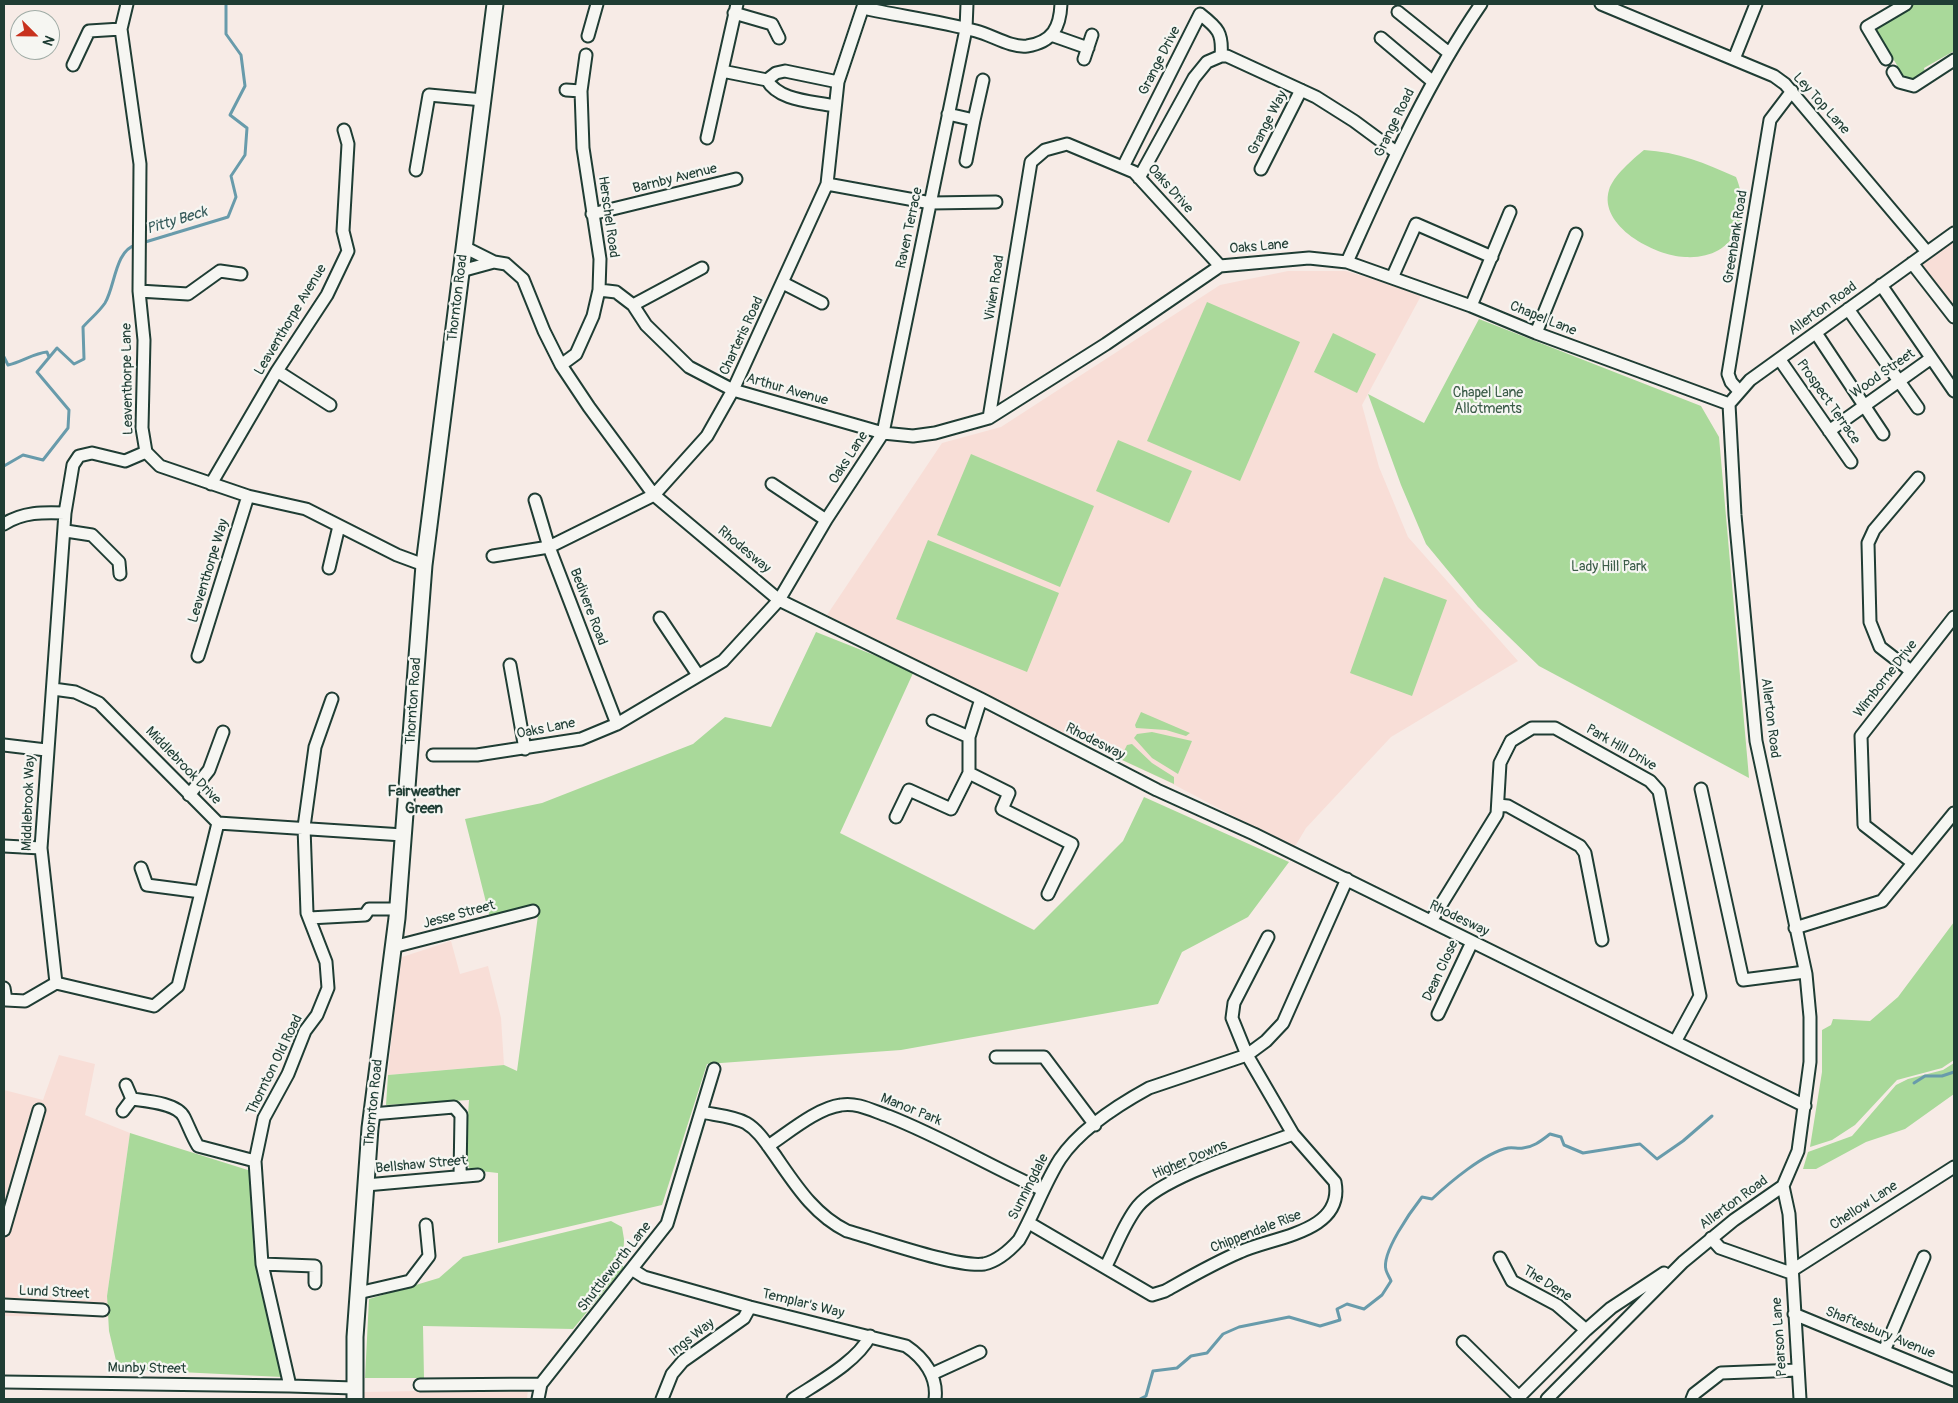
<!DOCTYPE html>
<style>
body{margin:0}
#map{position:relative;width:1958px;height:1403px;overflow:hidden;background:#f7ebe6;font-family:Pangolin,sans-serif}
canvas{display:block}
.frame{position:absolute;inset:0;border:5px solid #1f3d34;pointer-events:none}
.north{position:absolute;left:10px;top:10px;width:50px;height:50px;box-sizing:border-box;background:#f6f6f2;border:1px solid #a0aca6;border-radius:50%;rotate:113deg;font-size:14px;font-weight:700;line-height:20px;text-align:center;color:#1f3d34}
.north::after{content:'';display:block;margin:auto;width:18px;height:22px;background:#c8321e;clip-path:polygon(50% 0,100% 100%,50% 72%,0 100%)}
</style>
<div id="map">
<canvas width="1958" height="1403"></canvas>
<div class="frame"></div>
<div class="north">N</div>
</div>
<script>
const ctx = document.querySelector('canvas').getContext('2d');
ctx.lineJoin = 'round';
function fillPath(path, color) { ctx.fillStyle = color; ctx.fill(path, 'evenodd'); }
function stroke(path, color, width, dash) { ctx.strokeStyle = color; ctx.lineWidth = width; ctx.lineCap = dash ? 'butt' : 'round'; ctx.setLineDash(dash || []); ctx.stroke(path); }
function write(font, color, halo, rows, align = 'center') {
  ctx.font = font + ' Pangolin,sans-serif'; ctx.lineWidth = 4.5; ctx.setLineDash([]); ctx.textBaseline = 'middle'; ctx.strokeStyle = halo; ctx.fillStyle = color; for (const [text, x, y, turn = 0] of rows) {
    ctx.save(); ctx.translate(x, y); ctx.rotate((+turn || 0) * Math.PI / 180); ctx.textAlign = isNaN(turn) ? turn : align; if (halo) ctx.strokeText(text, 0, 0); ctx.fillText(text, 0, 0); ctx.restore();
  }
}
const built = new Path2D(`
 M1954 239V316L1916 265Z
 M1288 271H1346L1422 294 1362 405 1379 467 1408 537 1518 661 1391 737 1306 828 1294 848 1169 782 1018 712 827 615 942 443 1001 427 1220 285Z
 M451 941 460 974 488 966 501 1018 504 1065 388 1075 399 958Z
 M59 1055 95 1064 85 1115 130 1133 107 1296 108 1317 4 1316V1090L43 1100Z
 M528 1389 527 1399H364V1392Z`);
const green = new Path2D(`
 M1913 4H1954V51L1924 68 1925 72 1914 79 1904 77 1879 35H1874L1876 26Z
 M1644 150C1678 152 1705 163 1736 177 1753 218 1734 260 1685 257 1655 256 1598 226 1609 190 1613 176 1633 159 1644 150Z
 M1207 302 1300 342 1240 481 1147 441Z
 M1479 319 1701 406 1719 437 1749 778 1539 666 1478 607 1426 544 1401 485 1368 394 1424 423Z
 M1333 333 1376 354 1357 393 1314 372Z
 M1118 440 1192 471 1169 523 1096 491Z
 M971 454 1094 506 1060 587 937 535Z
 M928 540 1059 593 1027 672 896 619Z
 M1384 577 1447 600 1412 696 1350 673Z
 M816 632 914 671 840 833 1034 930 1123 841 1144 797 1289 862 1248 917 1182 952 1158 1004 901 1050 707 1064 662 1205 498 1243V1173L471 1170 465 1162 469 1100 386 1105 388 1075 504 1065 517 1071 539 908 490 918 465 819 542 803 693 744 725 717 771 727Z
 M1141 712 1190 733 1186 736 1166 730 1136 728 1135 725Z
 M1152 732 1192 741 1178 774 1152 758 1134 738 1137 734Z
 M1132 744 1152 763 1174 777V784L1120 759 1127 745Z
 M1954 922V1060L1942 1068 1897 1080 1855 1125 1832 1140 1810 1147 1822 1072V1030L1831 1025 1833 1019 1870 1021 1898 997Z
 M1954 1063V1094L1905 1129 1866 1142 1816 1169H1803L1808 1152 1852 1136 1896 1085 1908 1079 1943 1070Z
 M130 1133 251 1171 256 1258 282 1377 118 1369 109 1331 107 1296Z
 M611 1221 622 1227 624 1239 623 1268 573 1329 423 1326 424 1378H365L369 1299 439 1278 463 1257Z`);
const stream = new Path2D(`
 M142 243 228 217 236 197 231 176 245 155 247 128 230 115 245 86 241 55 226 34V4
 M4 357 8 365C22 362 34 353 47 352L49 357
 M4 466 23 455 43 460 68 428 69 410 37 372 57 348 74 364 84 359 83 327C90 319 99 312 105 303 115 287 115 250 136 245
 M1914 1083 1925 1076H1942L1954 1072
 M1140 1399 1146 1396 1153 1371 1177 1368 1191 1356 1207 1353 1223 1334 1239 1327 1289 1317 1320 1326 1340 1320 1337 1309 1347 1304 1364 1309 1382 1295 1391 1281C1390 1278 1387 1274 1386 1270 1381 1253 1411 1211 1422 1197L1432 1199C1449 1183 1484 1153 1508 1148 1513 1147 1518 1149 1523 1148 1534 1147 1542 1140 1550 1134L1561 1137 1564 1145 1583 1153 1640 1144 1657 1159 1683 1141 1712 1116`);
const minor = new Path2D(`
 M127 4 121 29 140 164 139 291 144 340 142 428 146 452 160 466 248 496 306 509 397 555 424 565
 M1601 4 1774 76 1785 84 1927 252
 M863 8C900 16 939 21 976 31 992 35 1011 48 1027 46 1053 42 1060 27 1061 4
 M1398 12 1449 53
 M734 13 772 24 779 38
 M1051 35 1088 48
 M588 36 597 4
 M1381 38 1432 81
 M1084 59 1092 35
 M1734 59 1756 4
 M1886 59 1867 27 1906 4
 M73 65 89 31 121 29
 M722 71 767 80C779 101 811 101 834 106
 M1893 72 1899 82 1914 86 1954 60
 M767 80 776 73 785 71 838 82
 M566 90 581 91
 M948 114 974 120 966 161
 M974 120 983 80
 M707 138 737 4
 M1123 167 1200 14C1218 28 1223 33 1221 56
 M1261 169 1301 90
 M416 170 429 95 483 100
 M1139 178 1194 78 1207 62 1221 56H1227L1316 97 1354 121 1396 152
 M827 184 931 203 996 202
 M592 214 736 179
 M464 247 494 262 506 264 523 279 544 331 561 365 589 407 654 495 779 600 981 699 1157 790 1254 834 1805 1106
 M1347 262C1387 173 1426 84 1481 4
 M1912 263 1954 317
 M461 271 494 262
 M1392 278 1416 224 1492 257
 M783 283 822 303
 M1881 285 1954 391
 M599 290 616 292 633 305 646 325 689 367 733 390 883 433 966 29 967 4
 M139 291 188 294 220 271 241 274
 M633 305 702 268
 M1471 306 1510 212
 M1848 309 1918 408
 M1536 333 1576 234
 M1816 333 1883 434
 M1780 360 1851 462
 M561 365 576 354 593 316 599 290 600 259 583 148 581 91 586 55
 M277 371 330 405
 M1739 391 1731 382 1728 374 1770 120 1792 91
 M989 418 1031 162 1045 150 1067 144 1134 172 1220 266
 M1829 431 1930 359
 M146 452 125 461 92 453 79 456 73 465 65 513 41 848 56 983 154 1006 178 986 218 823
 M211 484 277 371 327 295 348 251 343 231 348 144 344 130
 M772 484 826 520
 M535 500 549 547 617 724
 M4 524C23 512 43 512 65 513
 M66 531 92 535 119 562 120 574
 M493 556 549 547 654 495 707 436 733 390 827 184 838 82 864 4
 M329 568 339 526
 M660 618 698 675
 M198 656 248 496
 M510 665 525 749
 M1911 671 1880 647 1870 622 1868 543 1874 530 1918 478
 M53 689 75 692 99 703 218 823 403 835
 M332 699 315 747 304 827 307 913 326 962 328 988 317 1015 305 1031 288 1074 264 1118 255 1161 262 1264 290 1386 354 1388
 M933 721 969 737
 M4 745 46 750
 M433 755H477L581 739 617 724 723 661 779 600 826 520 883 433 913 436 935 433 989 418 1106 344 1220 266 1309 258 1347 262 1471 306 1536 333 1729 404
 M969 773 1009 793 1002 809 1072 844 1048 894
 M1701 789 1743 980 1805 972
 M189 795 209 770 223 732
 M1498 805 1508 806 1580 846 1585 853 1602 940
 M896 817 909 790 951 809 969 773V737L981 699
 M4 846 41 848
 M1913 863 1864 825 1861 736 1954 617
 M141 868 147 885 201 892
 M309 918 365 915 369 909H397
 M1431 921 1497 814 1500 763 1511 741 1532 728H1555L1650 781 1659 791 1700 996 1675 1042
 M1795 928 1882 901 1954 813
 M393 947 533 911
 M4 988 6 1000 25 1001 56 983
 M1438 1014 1472 942
 M996 1057H1044L1095 1125
 M126 1085 132 1099
 M123 1111 132 1099C146 1101 177 1103 184 1117 189 1127 192 1136 198 1146L255 1161
 M701 1112C715 1115 733 1116 746 1123 758 1130 766 1143 774 1154 795 1184 813 1214 847 1231 877 1239 957 1268 984 1264 998 1261 1010 1250 1019 1240 1034 1214 1044 1184 1060 1159 1080 1129 1118 1105 1149 1088L1247 1055 1266 1041 1283 1023 1347 879
 M372 1114 454 1107 461 1115 460 1176
 M768 1146C788 1133 817 1108 841 1105 857 1102 873 1111 888 1116 942 1137 991 1167 1043 1190
 M366 1185 478 1175
 M1783 1186 1789 1214 1800 1399
 M1029 1223 1152 1295 1165 1291C1190 1277 1214 1263 1240 1252 1271 1237 1345 1233 1335 1182L1293 1134 1247 1055 1232 1018 1234 1003 1268 937
 M4 1230 39 1110
 M1711 1238 1720 1248 1791 1273
 M1500 1258 1512 1281 1557 1305 1586 1330
 M262 1264 315 1266V1283
 M1106 1266C1116 1247 1124 1223 1138 1206 1163 1176 1254 1149 1293 1134
 M633 1270 644 1277 750 1307 906 1346C924 1358 938 1377 935 1399
 M1791 1271 1954 1167
 M358 1293 410 1281 429 1256 426 1225
 M4 1305 103 1310
 M1794 1314 1954 1380
 M1463 1342 1519 1397
 M1884 1351 1924 1257
 M932 1374 980 1352
 M4 1382 290 1386
 M420 1385 541 1384 667 1224 714 1069
 M538 1399 541 1384
 M662 1399 672 1374 683 1361 744 1318 750 1307
 M793 1399C817 1383 857 1362 870 1336
 M1517 1399 1586 1330 1611 1308 1664 1273
 M1547 1399 1683 1262 1734 1220 1783 1186 1798 1151 1810 1062V1017L1806 974 1756 741 1735 515 1729 404 1750 380 1954 233
 M1692 1399 1694 1394 1721 1373 1798 1370`);
const major = new Path2D(`
 M355 1399V1337L370 1128 397 918 424 565 495 4`);
const streetNames = [
 ["Grange Drive",1160,61,-63],
 ["Ley Top Lane",1821,104,48],
 ["Grange Way",1268,123,-63],
 ["Grange Road",1395,123,-64],
 ["Barnby Avenue",675,179,-14],
 ["Oaks Drive",1170,189,48],
 ["Herschel Road",608,217,82],
 ["Raven Terrace",910,228,-78],
 ["Greenbank Road",1736,237,-81],
 ["Oaks Lane",1259,247,-5],
 ["Vivien Road",995,288,-81],
 ["Thornton Road",458,298,-83],
 ["Allerton Road",1823,309,-36],
 ["Chapel Lane",1543,319,22],
 ["Leaventhorpe Avenue",291,320,-59],
 ["Charteris Road",742,336,-65],
 ["Wood Street",1883,374,-35],
 ["Leaventhorpe Lane",128,379,-91],
 ["Arthur Avenue",787,390,16],
 ["Prospect Terrace",1828,402,55],
 ["Oaks Lane",849,458,-57],
 ["Rhodesway",744,550,40],
 ["Leaventhorpe Way",209,571,-73],
 ["Bedivere Road",588,607,69],
 ["Wimborne Drive",1886,679,-52],
 ["Thornton Road",414,701,-86],
 ["Allerton Road",1770,718,83],
 ["Oaks Lane",546,729,-11],
 ["Rhodesway",1095,742,27],
 ["Park Hill Drive",1621,748,30],
 ["Middlebrook Drive",183,766,46],
 ["Middlebrook Way",29,803,-88],
 ["Jesse Street",459,915,-15],
 ["Rhodesway",1459,919,26],
 ["Dean Close",1441,971,-65],
 ["Thornton Old Road",275,1065,-64],
 ["Thornton Road",374,1103,-84],
 ["Manor Park",911,1110,22],
 ["Higher Downs",1190,1160,-23],
 ["Bellshaw Street",421,1165,-5],
 ["Sunningdale",1029,1187,-63],
 ["Allerton Road",1734,1203,-36],
 ["Chellow Lane",1864,1206,-33],
 ["Chippendale Rise",1256,1232,-21],
 ["Shuttleworth Lane",615,1267,-52],
 ["The Dene",1547,1284,32],
 ["Lund Street",54,1293,3],
 ["Templar's Way",803,1304,14],
 ["Shaftesbury Avenue",1880,1333,22],
 ["Pearson Lane",1780,1337,-94],
 ["Ings Way",692,1338,-38],
 ["Munby Street",147,1369,1]
];
const parkNames = [
 ["Chapel Lane",1488,393],
 ["Allotments",1488,409],
 ["Lady Hill Park",1609,567]
];
const waterNames = [
 ["Pitty Beck",177,221,-17]
];
const neighbourhoodNames = [
 ["Fairweather",424,792],
 ["Green",424,809]
];
fillPath(built, '#f8ded7');
fillPath(green, '#a9d99a');
stroke(stream, '#689bab', 3);
stroke(minor, '#1f3d34', 15);
stroke(major, '#1f3d34', 19);
stroke(minor, '#f6f6f2', 11);
stroke(major, '#f6f6f2', 15);
write('14px', '#1f3d34', '#f6f6f2', streetNames);
write('14px', '#3b5c48', '#f6f6f2', parkNames);
write('italic 15px', '#375c5c', '#f6f6f2', waterNames);
write('bold 15px', '#1f3d34', '#f6f6f2', neighbourhoodNames);
</script>
